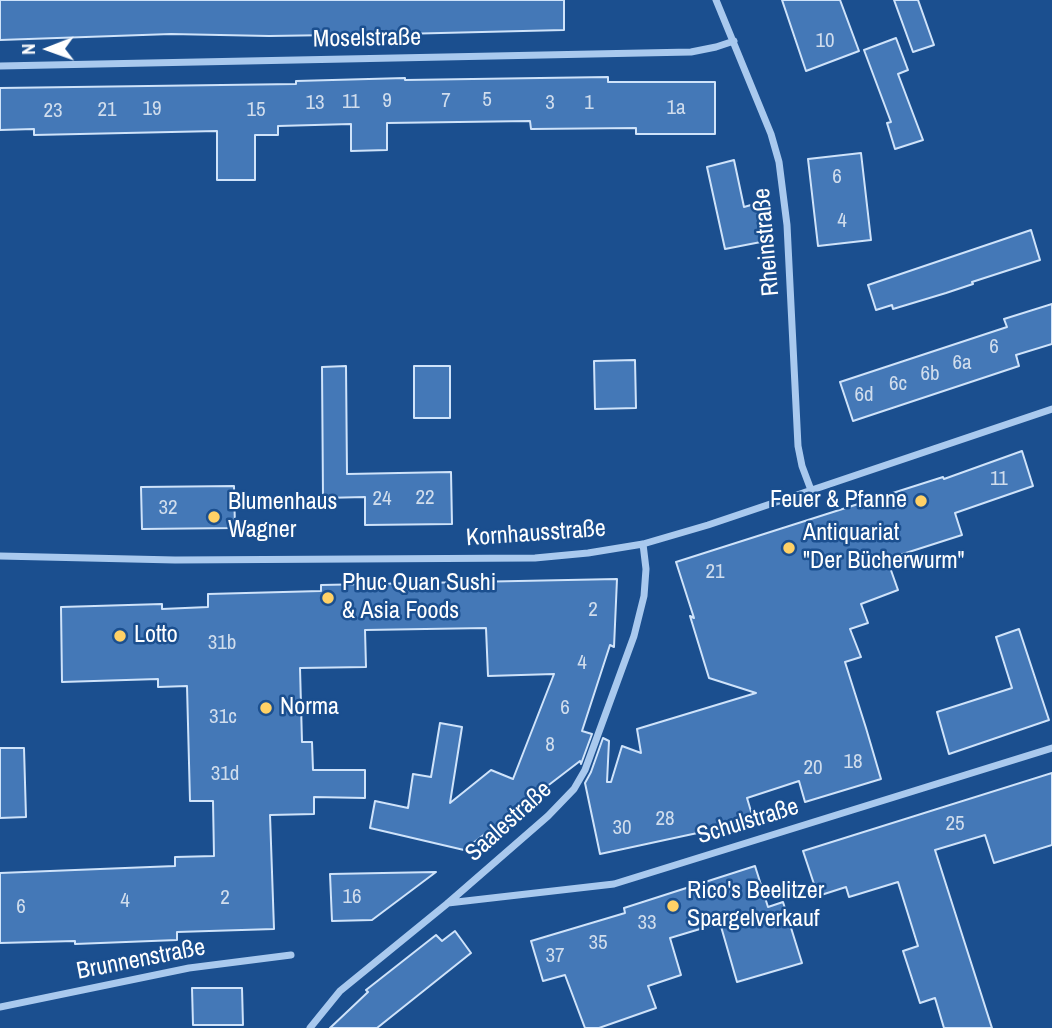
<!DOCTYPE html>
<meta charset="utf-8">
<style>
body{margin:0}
#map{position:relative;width:1052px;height:1028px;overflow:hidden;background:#1b4f8f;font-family:"Archivo Narrow",sans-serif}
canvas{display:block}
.north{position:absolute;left:14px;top:14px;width:70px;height:70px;-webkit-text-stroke:5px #1b4f8f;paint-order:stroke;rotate:269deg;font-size:19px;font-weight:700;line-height:28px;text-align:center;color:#fff}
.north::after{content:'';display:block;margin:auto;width:24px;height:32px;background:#fff;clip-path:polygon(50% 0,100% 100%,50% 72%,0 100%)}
</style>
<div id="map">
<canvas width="1052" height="1028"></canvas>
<div class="north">N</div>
</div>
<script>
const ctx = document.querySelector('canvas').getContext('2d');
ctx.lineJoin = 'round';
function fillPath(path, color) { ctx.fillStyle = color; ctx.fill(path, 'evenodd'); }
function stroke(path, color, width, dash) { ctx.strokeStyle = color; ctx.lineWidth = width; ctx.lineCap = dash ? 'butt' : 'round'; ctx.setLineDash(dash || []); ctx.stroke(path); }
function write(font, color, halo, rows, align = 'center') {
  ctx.font = font + ' "Archivo Narrow",sans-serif'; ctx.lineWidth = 5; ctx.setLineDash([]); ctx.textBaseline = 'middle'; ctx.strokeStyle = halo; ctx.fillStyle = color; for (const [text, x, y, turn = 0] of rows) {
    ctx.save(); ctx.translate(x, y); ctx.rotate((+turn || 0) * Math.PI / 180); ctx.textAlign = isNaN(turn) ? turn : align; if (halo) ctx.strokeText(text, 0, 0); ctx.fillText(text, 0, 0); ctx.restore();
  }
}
const building = new Path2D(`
 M0 0H564V30L400 34 269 36 171 34 0 40Z
 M782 0H840L859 51 806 71Z
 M894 0H918L934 45 913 52Z
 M896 38 908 70 898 74 923 140 895 149 887 123 891 122 864 50Z
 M608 77V82H715V134H636V128L531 129 530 121 387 123V150L351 151V124L278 126V135H255V180H217V131L34 135V129L0 130V88L296 84V81L405 78V80Z
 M861 153 871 240 818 246 808 159Z
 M734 160 744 207 758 203 766 241 725 249 707 167Z
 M1031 230 1040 260 972 282 973 284 946 293 893 309 892 305 876 310 868 285Z
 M1052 304V344L1016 355 1019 366 853 421 840 382 1007 327 1004 319Z
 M635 360 636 408 595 409 594 361Z
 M346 366 347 474 451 472 452 524 365 525V497L323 498 322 367Z
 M414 366H450V418H414Z
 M1022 451 1033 486 955 513 962 535 887 559 898 590 861 604 868 623 850 629 861 657 845 662 866 728 881 779 805 802 799 781 747 798 753 818 716 829 600 854 585 783 591 772 603 738 609 741 607 782H611L622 746 641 753 637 729 756 693 709 678 690 616 694 618 676 562 943 477 944 479Z
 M234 486 235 528 142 529 141 487Z
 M617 579 614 647 610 645 582 731 592 734 581 764 580 761 464 850 370 828 375 801 408 808 413 774 431 777 440 723 462 727 450 803 491 770 513 779 554 674 488 676 486 628 365 630 366 667 300 668 302 742H312L313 770H365V798L314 797V814L270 815 274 929 177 932V940L75 944V941L0 943V873L175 866V857L214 856 213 801H190L187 686 158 687V679L62 682 61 607 162 604V609L208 607V594L321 591V585Z
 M1019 629 1049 720 949 754 937 712 1012 688 996 637Z
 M0 748H24L26 817 0 818Z
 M1052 773V845L994 863 985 835 935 850 992 1028H944L935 998 920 1003 903 951 918 946 898 882 849 897 846 887 818 896 803 851Z
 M755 866 768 907 783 902 802 963 737 982 720 923 670 938 681 975 648 986 656 1008 599 1028H585L565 975 543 981 531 941 625 913 624 908Z
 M436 872 372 920 332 921 330 874Z
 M455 931 471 953 377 1028H330L368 992 366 990 436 935 442 941Z
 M192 988H242L243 1025H193Z`);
const minor = new Path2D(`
 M716 0 771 134 779 162 787 225 798 446 802 466 811 490
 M0 66 691 52 716 47 734 41
 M0 556 175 560 535 558 588 553 643 544 708 525 1052 409
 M448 903 614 884 1052 748
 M0 1007 189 968 291 955
 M310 1028 340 991 448 903 548 816 574 789 585 770 634 636 644 596 646 569 643 544`);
const markers = [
 [921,501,7,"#ffd166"],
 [214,517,7,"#ffd166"],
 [789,548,7,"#ffd166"],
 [328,598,7,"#ffd166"],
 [120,636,7,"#ffd166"],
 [266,708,7,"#ffd166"],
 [673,906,7,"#ffd166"]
];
const numberNames = [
 ["10",825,41],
 ["5",487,100],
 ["9",387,101],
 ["7",446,101],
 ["11",351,102],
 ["13",315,103],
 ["3",550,103],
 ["1",589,103],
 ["1a",676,108],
 ["19",152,109],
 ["21",107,110],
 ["15",256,110],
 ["23",53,111],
 ["6",837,177],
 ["4",842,221],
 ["6",994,347],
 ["6a",962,363],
 ["6b",930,374],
 ["6c",898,384],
 ["6d",864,395],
 ["11",999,479],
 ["22",425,498],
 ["24",382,499],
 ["32",168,508],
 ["21",715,572],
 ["2",593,610],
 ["31b",222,643],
 ["4",582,663],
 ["6",565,708],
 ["31c",223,717],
 ["8",550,745],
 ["18",853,762],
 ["20",813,768],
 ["31d",225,774],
 ["28",665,819],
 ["25",955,824],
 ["30",622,828],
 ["16",352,897],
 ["2",225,898],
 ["4",125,901],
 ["6",21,907],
 ["33",647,923],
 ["35",598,943],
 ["37",555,956]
];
const streetNames = [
 ["Moselstraße",367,39,-1],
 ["Rheinstraße",767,242,-95],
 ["Kornhausstraße",536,534,-4],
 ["Saalestraße",509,822,-42],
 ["Schulstraße",748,822,-17],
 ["Brunnenstraße",141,960,-11]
];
const poiNames = [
 ["Feuer & Pfanne",907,501,"right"],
 ["Blumenhaus",228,503],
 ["Wagner",228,531],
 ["Antiquariat",803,534],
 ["\"Der Bücherwurm\"",803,562],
 ["Phuc Quan Sushi",342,584],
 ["& Asia Foods",342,612],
 ["Lotto",134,636],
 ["Norma",280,708],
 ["Rico's Beelitzer",687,892],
 ["Spargelverkauf",687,920]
];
fillPath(building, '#4478b7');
stroke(building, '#cfe3fa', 2);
stroke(minor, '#a9c9ee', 7);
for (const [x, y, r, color] of markers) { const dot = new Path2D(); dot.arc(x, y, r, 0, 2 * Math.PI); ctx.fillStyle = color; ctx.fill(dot); stroke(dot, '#1b4f8f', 2.5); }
write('21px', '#d0dded', null, numberNames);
write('24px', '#fff', '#1b4f8f', streetNames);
write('24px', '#fff', '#1b4f8f', poiNames, 'left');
</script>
